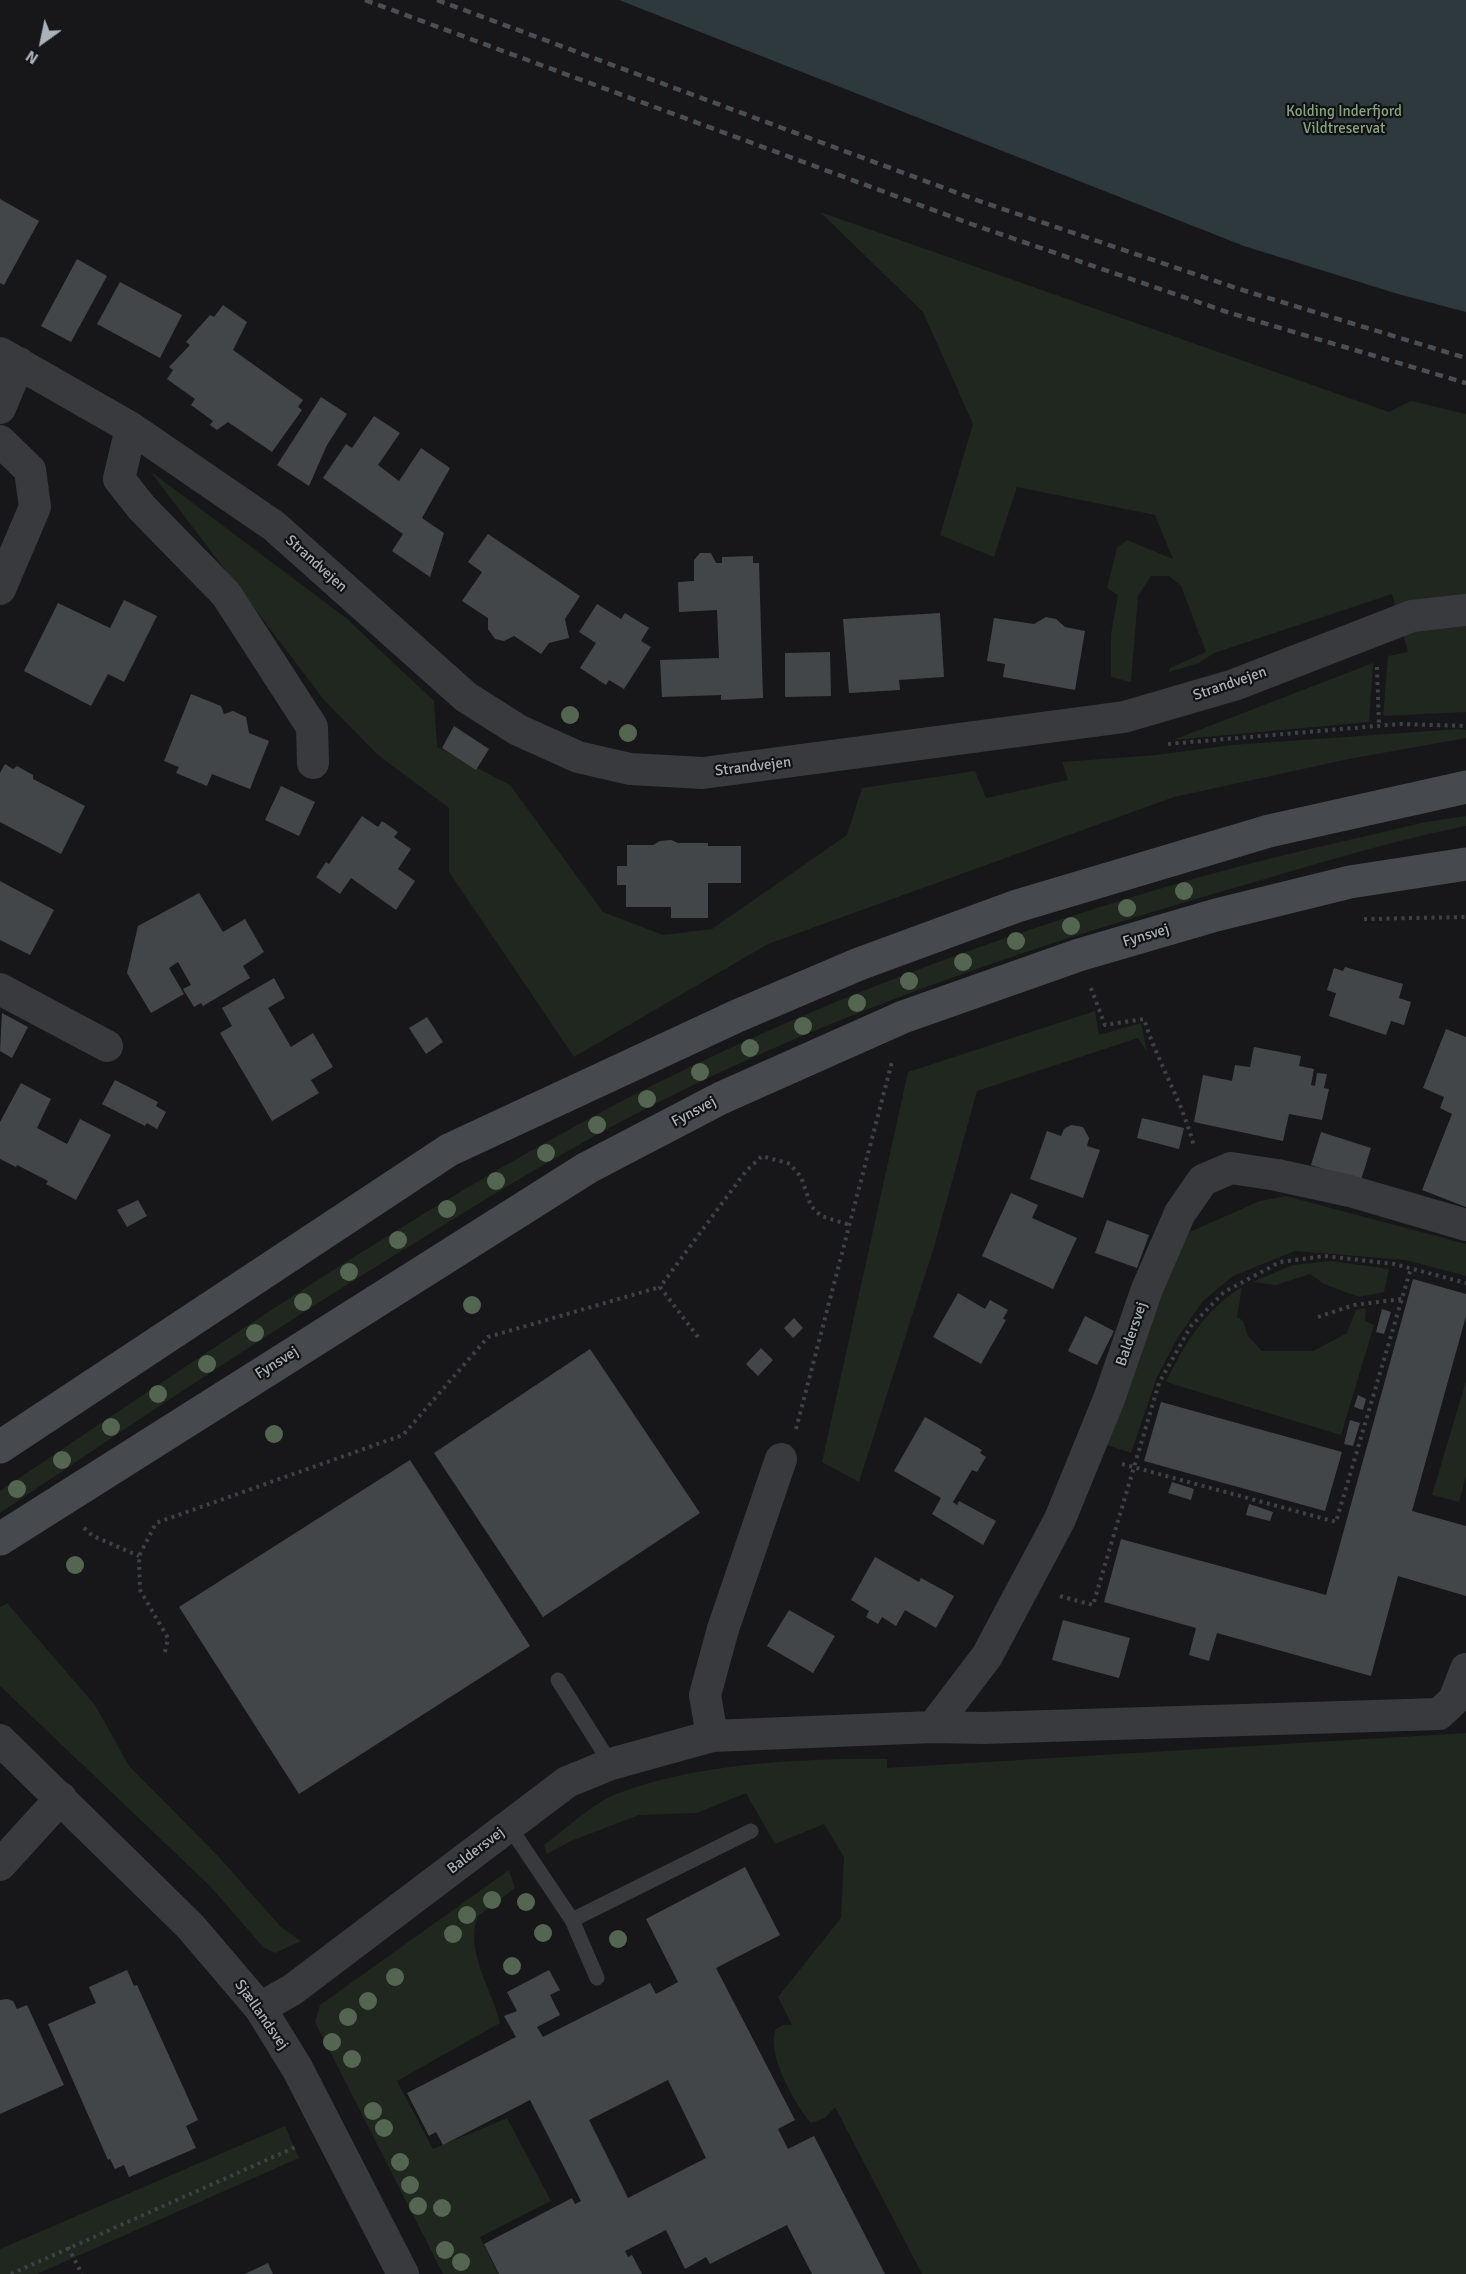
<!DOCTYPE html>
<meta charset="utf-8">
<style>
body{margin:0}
#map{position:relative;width:1466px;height:2274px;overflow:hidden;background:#171719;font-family:Signika,sans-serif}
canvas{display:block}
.north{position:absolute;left:12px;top:12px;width:60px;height:60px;-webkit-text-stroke:4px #121214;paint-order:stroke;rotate:213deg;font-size:16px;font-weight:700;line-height:24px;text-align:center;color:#a9b1b9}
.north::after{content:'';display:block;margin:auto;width:21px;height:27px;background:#a9b1b9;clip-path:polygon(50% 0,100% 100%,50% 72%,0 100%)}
</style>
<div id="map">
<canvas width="1466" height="2274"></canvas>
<div class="north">N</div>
</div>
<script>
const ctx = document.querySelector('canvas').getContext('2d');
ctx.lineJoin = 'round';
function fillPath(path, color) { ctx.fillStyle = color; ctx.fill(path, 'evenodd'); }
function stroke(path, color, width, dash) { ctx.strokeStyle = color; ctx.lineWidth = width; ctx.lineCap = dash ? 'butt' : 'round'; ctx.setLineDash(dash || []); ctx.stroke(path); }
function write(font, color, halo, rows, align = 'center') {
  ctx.font = font + ' Signika,sans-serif'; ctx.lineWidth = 4.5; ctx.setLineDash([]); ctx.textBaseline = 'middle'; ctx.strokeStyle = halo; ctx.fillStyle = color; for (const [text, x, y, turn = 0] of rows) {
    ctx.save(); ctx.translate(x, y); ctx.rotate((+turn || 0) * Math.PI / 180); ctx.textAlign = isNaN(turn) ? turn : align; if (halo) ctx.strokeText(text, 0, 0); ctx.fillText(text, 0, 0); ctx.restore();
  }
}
const green = new Path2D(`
 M820 212 1389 412 1411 401 1466 414V712L1383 716 1388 656 1408 652 1392 594 1214 653 1199 663 1169 672 1170 668 1206 652 1181 586 1169 576H1151L1138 596 1131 682 1111 677V634L1118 595 1107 588 1117 548 1127 540 1173 559 1155 515 1017 487 994 557 940 535 973 424 923 312Z
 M150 471 346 618 434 701 437 747 510 785 603 912 663 935 712 929 847 835 862 788 975 771 986 798 1068 780 1062 762 1156 755 1231 745 1459 729 1466 730V738L1349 759 1174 797 768 944 574 1057 449 872V808L378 755 324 700Z
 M1373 663 1369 722 1173 740Z
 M1466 816V826C1380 843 1297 870 1213 894 1031 947 853 1007 683 1090 594 1133 510 1184 426 1236 281 1324 141 1418 0 1513V1491C203 1355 405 1215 622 1101 801 1008 992 937 1186 881 1265 858 1346 841 1426 822Z
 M1095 1011 1099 1035 1141 1023 1147 1052 1138 1038 977 1091 934 1247 859 1482 822 1462 908 1072Z
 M1286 1196 1466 1244V1276L1405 1260 1295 1251 1233 1276 1203 1301 1178 1337 1157 1377 1131 1453 1104 1444 1185 1234 1260 1201Z
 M1331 1261 1389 1269 1384 1292 1359 1297 1324 1284 1310 1274 1276 1285 1252 1282 1293 1265Z
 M1242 1287 1237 1317 1243 1321 1248 1336 1262 1351H1313L1347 1333 1356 1310 1366 1308 1365 1321 1374 1325 1341 1435 1166 1382C1184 1345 1205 1309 1242 1287Z
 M1466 1381V1476L1459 1502 1432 1495Z
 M7 1603 95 1705 129 1766 219 1857 281 1927 301 1941 275 1953 263 1947 210 1886 0 1686V1607Z
 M1466 1733V2274H922L835 2107 825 2118 811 2123C796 2106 765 2052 776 2029L783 2025H792L778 1997 841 1918 844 1857 824 1824 775 1844 746 1793 697 1813 639 1815 571 1841 547 1854 544 1845C563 1831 595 1802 616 1794 696 1763 801 1758 887 1759V1768Z
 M509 1870 515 1888 478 1916C464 1951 492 1989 500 2023L397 2081 433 2149 507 2118 551 2201 480 2237 498 2274H443L315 2022 320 2005Z
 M285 2126 299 2158 37 2274H0V2249Z`);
const water = new Path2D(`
 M619 0H1466V312L1398 294 1244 246Z`);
const building = new Path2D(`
 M0 199 39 221 4 285 0 283Z
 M77 259 107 276 71 342 41 326Z
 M120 282 182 315 160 358 97 324Z
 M223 305 247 322 233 350 303 400 298 407 302 410 272 452 228 422 217 430 210 425 213 421 191 405 195 399 167 379 173 370 169 367 190 345 186 342 210 315 214 317Z
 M321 397 347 414 327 445 309 486 277 465Z
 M374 416 400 433 378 465 399 481 421 448 450 468 422 518 444 533 430 577 392 551 403 534 323 478 346 444 352 448Z
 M488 534 580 596 565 619 569 638 549 643 541 654 514 636 504 641 495 639 488 629V618L462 601 482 572 468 562Z
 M700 553H711L716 563H722V557L753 556V563H759L763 698 721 700V695L662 697 660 660 719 658 717 610 679 612 678 582 694 581V560Z
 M124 600 157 616 124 682 108 674 91 706 24 671 58 603 110 628Z
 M597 604 621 619 625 613 649 628 641 641 651 647 624 689 609 680 606 685 580 668 596 643 579 632Z
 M940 613 944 677 899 680 900 690 849 693 843 619Z
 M1046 617 1056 619 1065 627 1085 631 1075 690 1003 677 1005 664 987 661 994 618 1034 624Z
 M830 652 831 696 785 697V653Z
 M191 694 221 706 224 714 233 711 246 717 249 733 269 741 250 789 212 774 207 786 176 773 179 767 164 761Z
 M454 726 489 749 476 770 442 748Z
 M5 764 13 769 17 766 33 775V779L85 806 61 854 0 822V773Z
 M281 786 315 802 299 836 265 820Z
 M362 816 378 827 382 821 398 832 394 837 411 849 398 869 415 881 396 910 351 878 340 894 316 877 326 862 329 864Z
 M671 840 678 843H708V846H741V883H708V918H671V907H626V885H617V866H627V845H653L660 841Z
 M0 881 54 910 30 955 0 940Z
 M199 893 223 932 245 919 264 952 243 966 250 978 203 1006 201 1003 194 1007 183 989 191 985 178 962 169 968 184 994 151 1013 127 973 138 926Z
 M1345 967 1403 984 1399 998 1411 1002 1404 1025 1391 1021 1386 1035 1329 1016 1336 993 1327 990 1334 968 1343 971Z
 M274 978 285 998 268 1008 291 1047 313 1033 333 1067 311 1080 319 1093 272 1121 220 1033 232 1026 222 1008Z
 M2 1013 28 1027 12 1058 0 1051Z
 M427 1017 443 1042 426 1054 409 1028Z
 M1446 1029 1466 1037V1207L1422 1190 1452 1114 1440 1108 1444 1097 1423 1088Z
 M1254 1047 1301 1056 1299 1066 1314 1069 1311 1085 1315 1086 1317 1073 1327 1074 1324 1088 1329 1089 1322 1120 1289 1114 1283 1141 1194 1122 1203 1075 1232 1081 1235 1065 1250 1067Z
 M115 1080 158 1102 156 1106 166 1112 157 1129 147 1123 145 1126 102 1104Z
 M21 1083 51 1099 37 1128 67 1144 80 1119 111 1135 76 1200 46 1184 48 1181 17 1165 16 1167 0 1159V1122Z
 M1142 1118 1184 1128 1179 1149 1137 1138Z
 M1071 1125 1083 1127 1089 1138 1087 1146 1100 1150 1083 1198 1030 1179 1047 1131 1061 1136 1064 1129Z
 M1321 1132 1371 1148 1361 1180 1311 1165Z
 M1011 1193 1038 1205 1032 1218 1077 1238 1053 1289 982 1256Z
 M138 1200 147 1216 127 1227 117 1210Z
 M1107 1220 1149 1235 1137 1268 1095 1253Z
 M1413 1279 1466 1294V1316L1412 1511 1466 1526V1596L1398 1576 1371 1676 1217 1633 1209 1661 1189 1655 1196 1628 1104 1602 1121 1539 1326 1595Z
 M958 1293 985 1309 990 1300 1008 1310 1003 1319 1006 1320 981 1364 933 1337Z
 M1382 1309 1391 1312 1384 1334 1376 1332Z
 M1085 1316 1114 1331 1097 1365 1068 1351Z
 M794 1318 803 1328 793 1338 784 1328Z
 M761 1348 773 1360 758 1376 746 1364Z
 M590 1349 700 1513 543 1617 434 1453Z
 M1358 1395 1366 1399 1363 1410 1354 1407Z
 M1161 1402 1342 1452 1325 1511 1144 1461Z
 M925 1417 982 1450 980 1453 986 1457 977 1472 972 1470 953 1502 957 1505 959 1501 996 1521 983 1545 932 1514 941 1498 894 1471Z
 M1350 1420 1360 1423 1353 1446 1344 1444Z
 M410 1460 530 1646 299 1794 179 1607Z
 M1172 1482 1194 1489 1191 1500 1168 1493Z
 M1249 1504 1273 1512 1270 1521 1246 1515Z
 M875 1557 919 1582 921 1578 954 1596 936 1628 905 1610 896 1626 882 1617 878 1624 866 1617 869 1611 851 1600Z
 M789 1610 835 1636 813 1673 767 1646Z
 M1063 1620 1130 1638 1119 1678 1052 1660Z
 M745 1867 780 1935 716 1968 795 2120 778 2129 788 2149 814 2136 885 2274H812L787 2225 710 2264 706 2257 685 2269 666 2230 625 2251 628 2257 632 2255 642 2274H499L484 2244 572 2198 575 2204 581 2201 530 2100 443 2145 436 2132 429 2136 407 2093 516 2037 504 2016 517 2011 507 1992 549 1970 560 1990 550 1995 560 2015 537 2027 543 2037 650 1983 656 1994 678 1982 646 1919ZM668 2080 706 2158 628 2198 589 2120Z
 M127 1970 134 1986 137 1985 198 2120 186 2126 196 2148 129 2177 124 2165 115 2169 110 2159 108 2160 48 2024 96 2003 89 1987Z
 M7 1999 13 2001 17 2009 27 2005 64 2085 0 2114V2000Z
 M268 2263 273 2274H245Z`);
const path = new Path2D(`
 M1377 667 1379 726
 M1168 744 1400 724 1466 726
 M1364 919 1466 917
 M1091 988 1105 1025 1144 1019C1158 1064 1183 1102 1194 1147
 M1318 1317 1354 1305 1402 1299
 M698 1337 660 1287 746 1171 762 1156 790 1164 801 1177 811 1206 821 1216 850 1225
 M796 1429 892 1062
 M1122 1464 1336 1522 1411 1268
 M84 1528 93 1536 139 1556
 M1060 1596 1093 1605 1159 1383 1191 1326 1224 1292 1280 1262 1325 1256 1394 1264 1466 1283
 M165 1652 168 1638 140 1590 139 1556 156 1523 403 1435 488 1337 660 1287
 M68 2247 82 2274
 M11 2274 298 2146`);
const service = new Path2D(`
 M558 1680 611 1764
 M509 1826 572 1920 597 1978
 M572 1920 751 1831`);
const minor = new Path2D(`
 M0 353 131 428 274 526 466 697 518 730 578 757 630 769 703 773 1124 717 1234 685 1412 616 1466 610
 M0 408 19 363
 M131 428 119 479 142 508 226 594 312 727 313 763
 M0 441 30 470 35 507 0 589
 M0 989 107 1046
 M933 1727 987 1656 1060 1519 1109 1399 1147 1289 1180 1213 1203 1180 1231 1168 1277 1175 1350 1191 1466 1225
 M712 1736 705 1695 723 1629 781 1459
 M0 1740 190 1926 260 2008 297 2068 403 2274
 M0 1865 61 1798
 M260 2008 292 1990 567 1782 611 1764 712 1736 933 1727 983 1728 1439 1714 1454 1700 1466 1669`);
const secondary = new Path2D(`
 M0 1447 449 1150 737 1016 859 964 1017 906 1269 831 1466 787
 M0 1539 587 1168 721 1098 903 1017 1079 955 1216 915 1350 882 1466 864`);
const rail = new Path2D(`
 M365 0 974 225 1230 313 1466 383
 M437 0 982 202 1239 289 1466 358`);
const trees = [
 [570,715],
 [628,733],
 [1184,891],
 [1127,908],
 [1071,926],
 [1016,941],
 [963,962],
 [909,981],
 [857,1003],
 [803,1026],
 [750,1048],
 [700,1072],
 [647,1099],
 [597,1125],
 [546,1153],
 [496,1181],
 [447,1209],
 [398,1240],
 [349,1272],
 [303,1302],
 [472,1305],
 [255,1333],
 [207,1364],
 [158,1394],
 [111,1427],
 [274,1434],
 [62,1460],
 [17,1489],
 [75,1565],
 [492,1900],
 [526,1902],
 [467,1915],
 [543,1933],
 [453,1934],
 [618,1939],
 [512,1966],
 [395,1977],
 [368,2001],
 [348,2017],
 [332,2042],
 [352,2059],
 [373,2111],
 [384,2128],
 [400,2162],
 [410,2185],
 [418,2206],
 [442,2208],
 [445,2250],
 [461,2262]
];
const parkNames = [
 ["Kolding Inderfjord",1344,112],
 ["Vildtreservat",1344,129]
];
const streetNames = [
 ["Strandvejen",316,564,42],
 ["Strandvejen",1230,684,-19],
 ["Strandvejen",753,767,-7],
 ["Fynsvej",1146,936,-17],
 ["Fynsvej",694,1112,-28],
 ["Baldersvej",1132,1334,-71],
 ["Fynsvej",277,1363,-32],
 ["Baldersvej",476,1851,-37],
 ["Sjællandsvej",261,2015,55]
];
fillPath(green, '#1f271f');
fillPath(water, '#2d393d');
fillPath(building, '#434649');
stroke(path, '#3e4145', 4, [3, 4.5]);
stroke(service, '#383a3e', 15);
stroke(minor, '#383a3e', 32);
stroke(secondary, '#464a4e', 33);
stroke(rail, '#4b4f53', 4.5, [8, 6]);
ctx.fillStyle = '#546552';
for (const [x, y] of trees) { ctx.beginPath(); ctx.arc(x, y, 9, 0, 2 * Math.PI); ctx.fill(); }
write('15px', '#86a480', '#121214', parkNames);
write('15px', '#a9b1b9', '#121214', streetNames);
</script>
